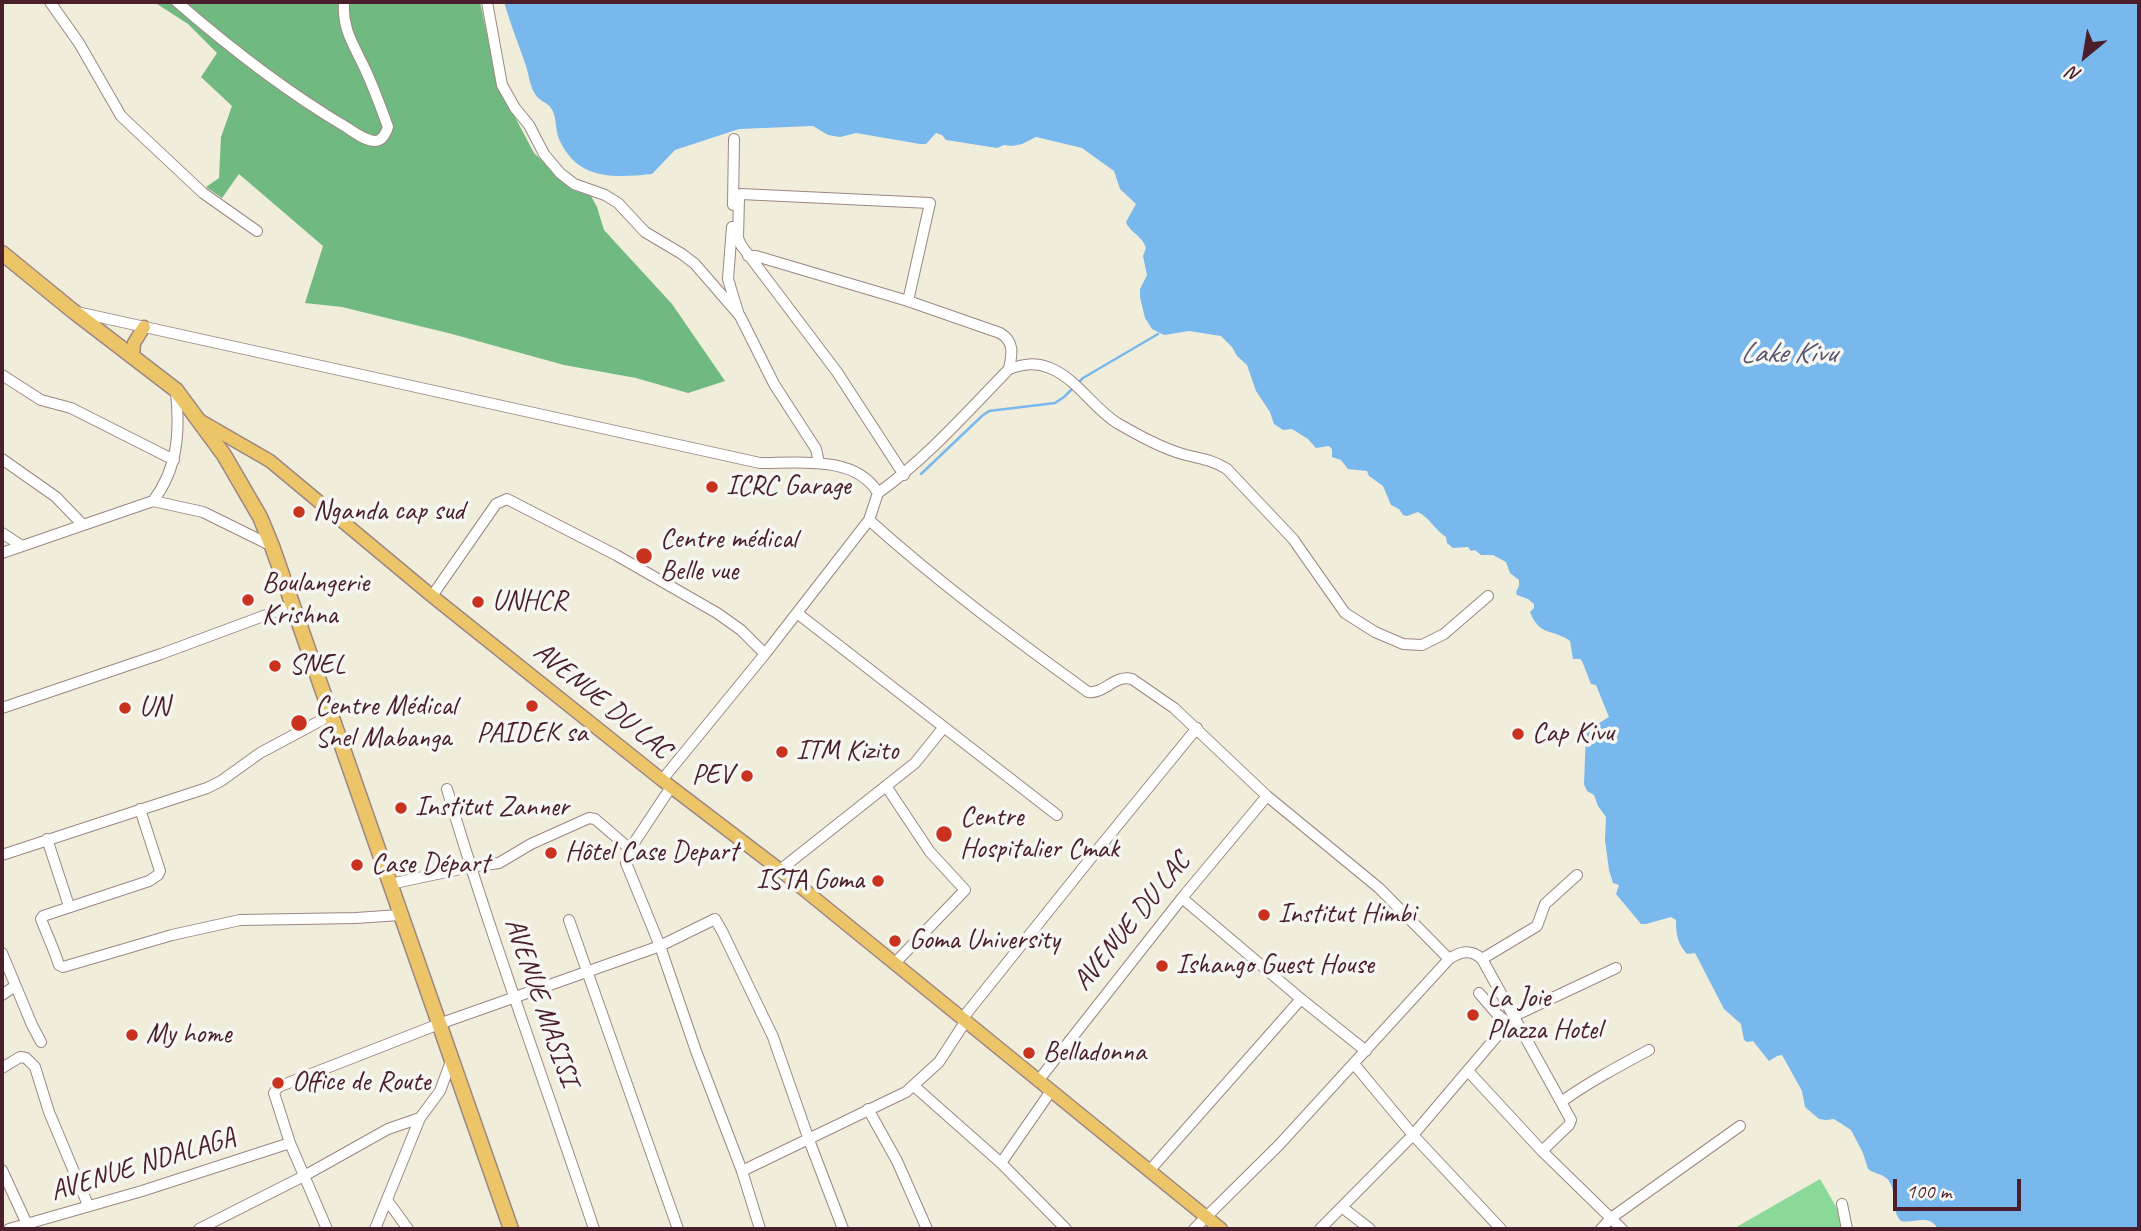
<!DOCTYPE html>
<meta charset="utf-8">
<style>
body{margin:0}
#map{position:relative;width:2141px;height:1231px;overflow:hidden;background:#f0eddb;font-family:Caveat,sans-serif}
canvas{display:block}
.frame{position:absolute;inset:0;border:4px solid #4a1f2b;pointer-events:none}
.north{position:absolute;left:2050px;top:21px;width:70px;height:70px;-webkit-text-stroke:5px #f6f6f2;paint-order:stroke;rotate:210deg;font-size:19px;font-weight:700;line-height:28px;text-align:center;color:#4a1f2b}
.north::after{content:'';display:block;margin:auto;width:24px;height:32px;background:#4a1f2b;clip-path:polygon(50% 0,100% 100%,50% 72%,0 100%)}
.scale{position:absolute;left:1893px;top:1179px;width:128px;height:32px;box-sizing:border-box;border:4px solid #4a1f2b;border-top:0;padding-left:9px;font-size:21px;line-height:24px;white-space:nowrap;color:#4a1f2b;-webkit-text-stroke:5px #f6f6f2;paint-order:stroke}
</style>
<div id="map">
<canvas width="2141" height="1231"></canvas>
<div class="frame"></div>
<div class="north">N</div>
<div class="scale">100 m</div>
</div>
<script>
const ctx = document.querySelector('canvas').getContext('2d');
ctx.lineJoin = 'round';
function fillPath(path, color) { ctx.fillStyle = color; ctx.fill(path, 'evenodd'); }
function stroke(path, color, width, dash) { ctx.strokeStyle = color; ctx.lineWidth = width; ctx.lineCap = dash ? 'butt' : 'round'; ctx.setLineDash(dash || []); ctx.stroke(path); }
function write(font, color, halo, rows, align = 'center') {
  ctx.font = font + ' Caveat,sans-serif'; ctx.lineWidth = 7; ctx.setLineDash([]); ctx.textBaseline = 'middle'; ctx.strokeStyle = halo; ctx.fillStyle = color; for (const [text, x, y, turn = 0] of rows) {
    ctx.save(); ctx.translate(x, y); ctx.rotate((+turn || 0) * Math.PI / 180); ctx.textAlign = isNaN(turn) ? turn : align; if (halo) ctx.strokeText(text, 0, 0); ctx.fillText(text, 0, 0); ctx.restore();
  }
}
const green = new Path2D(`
 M1820 1179 1849 1229H1733Z`);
const forest = new Path2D(`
 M154 2H480L498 85 534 153 573 190 591 196 597 207 604 230 672 304 725 381 688 393 636 378 564 365 452 334 342 307 305 303 323 246 239 174 222 198 206 187 219 178 221 137 232 106 201 77 217 53 188 24Z`);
const water = new Path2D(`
 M504 2H2139V1229H1938C1929 1213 1914 1224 1901 1221 1889 1207 1898 1194 1889 1181 1885 1174 1874 1174 1868 1169L1863 1153 1851 1130 1834 1119 1826 1120 1819 1119 1805 1107 1802 1091 1782 1055 1777 1056 1769 1061 1753 1041 1747 1042 1744 1040 1741 1024 1724 1009 1695 953 1687 954C1677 943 1676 934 1676 920L1671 917 1646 924H1641L1616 894 1619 885 1613 883 1609 870 1605 840 1606 817 1598 806 1594 795 1587 791 1584 784 1586 731 1609 717 1596 685 1591 684 1582 661 1580 659H1573L1570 641C1552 628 1540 637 1530 612L1534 608V604L1528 599 1517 595 1516 592 1519 586V580L1510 573 1506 562 1493 555H1481L1475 550 1471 551 1468 547 1453 548 1447 543 1446 537C1434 529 1431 519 1418 512L1407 516 1403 515 1399 509 1391 505 1383 486 1369 476 1367 471 1348 469 1341 460 1332 457V449L1329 446 1316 448 1308 439 1292 429 1283 430 1274 424 1270 412 1256 391 1247 365 1237 356 1232 347 1221 336 1189 331 1164 335 1152 329 1145 318 1140 297V289L1147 275 1143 256 1146 248C1142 235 1130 233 1126 222L1136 204 1120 189 1114 171 1082 148 1036 137 1022 144 1012 146 1004 145 997 148 946 140 942 135 936 133 926 144H920L856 133 840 137 828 135 813 126 739 129 675 150 652 174C613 178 577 180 559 139 555 130 557 116 551 108 547 102 539 101 535 94 529 84 529 74 525 63 518 43 510 23 504 2Z`);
const stream = new Path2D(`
 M921 474 982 416 989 411 1055 403 1064 397 1083 378 1158 334`);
const minor = new Path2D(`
 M50 2 79 43 121 116 203 193 257 231
 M177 2C230 48 285 91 346 127 354 132 365 141 375 141 382 141 386 133 388 127 381 108 374 88 365 69 354 45 342 30 344 2
 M487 2 502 85 515 108 529 125 544 154 560 173 574 184 605 195 618 203 645 232 682 254 695 264 740 316 774 384 816 449 819 463
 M733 205 734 139
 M732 227 728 279 738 312
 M748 256H756L908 301 1000 333C1015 342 1012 354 1009 369
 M77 312 760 463C798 463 856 455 878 493
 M2 375 41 400 71 408 174 460
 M2 459 56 497 82 524
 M904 475 837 372 741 245 738 238 739 198 741 194 930 203 908 301
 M878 493C927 458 967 412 1009 369 1024 364 1035 362 1050 368 1077 379 1093 408 1117 423 1138 435 1163 449 1186 455 1201 459 1213 460 1227 469L1293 539 1345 613 1375 632 1403 644 1422 645 1444 634 1488 596
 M153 501C178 468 180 432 176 392
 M869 520C938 582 1013 638 1088 692 1105 694 1115 674 1132 679L1174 708 1267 796 1379 888 1449 959
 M2 533 22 546
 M2 553 153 501 203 512 272 546
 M432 596 496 504 507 499 616 555 717 613 741 630 765 654
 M797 613 1057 815
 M2 708 161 654 293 605
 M662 780 765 654 869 520 878 493
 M886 786 930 852 965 890 895 963
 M671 787 630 849 626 863 660 946 696 1051 742 1171 760 1229
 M447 789C491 938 545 1082 594 1229
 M140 809 160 871 158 875 149 881 43 916 41 919C47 935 54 949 59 965L63 967 172 935 240 920 356 918 400 915
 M47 839 69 906
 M2 855 207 788 221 781 260 753 331 715
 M780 870 915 763 944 727
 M390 884 470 867 499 863 531 844 589 818 595 819 630 849
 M1182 898 1301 999 1366 1051
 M569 920 678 1229
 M2 953 32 1025 41 1042
 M1482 959 1537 926 1545 904 1577 875
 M1479 993 1497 1014 1508 1023
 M2 995 15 986
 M962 1019 1099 848 1197 728
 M1354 1064 1413 1135 1501 1229
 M2 1068 20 1057 26 1058 35 1067 49 1112 88 1205
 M1468 1071 1542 1151 1622 1229
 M1038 1081 1182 898 1267 796
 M914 1086 1001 1163 1066 1229
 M1561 1102C1589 1082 1619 1066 1649 1050
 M868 1109 897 1161 927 1229
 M1001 1163 1051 1091
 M2 1170 27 1224
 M1150 1170 1301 999
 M742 1171 906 1092 939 1062 965 1022
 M387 1200 408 1229
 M1842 1204 1847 1229
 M1343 1208 1370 1229
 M9 1229 142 1191 290 1143
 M199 1229 304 1176 388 1129 420 1118
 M327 1229 290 1143 274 1093 278 1087 439 1024 660 946 715 919 722 931 773 1037 809 1140 843 1229
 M375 1229 420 1118 440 1091 451 1061
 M1194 1229 1279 1145 1449 959C1461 951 1471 949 1482 959L1571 1120 1569 1125 1542 1151
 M1320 1229 1413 1135 1514 1016 1616 968
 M1601 1229 1611 1218 1740 1126`);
const major = new Path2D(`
 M133 357 134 343 144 327
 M199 420 270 461 432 596 662 780 780 870 1221 1229`);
const highway = new Path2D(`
 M2 253 73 311 176 390 224 455 260 517 272 546 511 1229`);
const markers = [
 [712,487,7,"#c8321e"],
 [299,512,7,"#c8321e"],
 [644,556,9,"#c8321e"],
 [248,600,7,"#c8321e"],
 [478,602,7,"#c8321e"],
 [275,666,7,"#c8321e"],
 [532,706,7,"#c8321e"],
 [125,708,7,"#c8321e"],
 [299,723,9,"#c8321e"],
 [1518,734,7,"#c8321e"],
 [782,752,7,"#c8321e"],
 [747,776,7,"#c8321e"],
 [401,808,7,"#c8321e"],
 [944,834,9,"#c8321e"],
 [551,853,7,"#c8321e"],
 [357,865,7,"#c8321e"],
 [878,881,7,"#c8321e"],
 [1264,915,7,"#c8321e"],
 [895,941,7,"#c8321e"],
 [1162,966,7,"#c8321e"],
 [1473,1015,7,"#c8321e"],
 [132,1035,7,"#c8321e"],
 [1029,1053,7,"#c8321e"],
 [278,1083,7,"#c8321e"]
];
const poiNames = [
 ["ICRC Garage",726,487],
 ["Nganda cap sud",313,512],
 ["Centre médical",660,540],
 ["Belle vue",660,572],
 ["Boulangerie",262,584],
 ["Krishna",262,616],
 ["UNHCR",492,602],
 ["SNEL",289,666],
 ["Centre Médical",315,707],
 ["Snel Mabanga",315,739],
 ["UN",139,708],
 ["PAIDEK sa",532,734,"center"],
 ["Cap Kivu",1532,734],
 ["ITM Kizito",796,752],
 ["PEV",733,776,"right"],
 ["Institut Zanner",415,808],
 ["Centre",960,818],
 ["Hospitalier Cmak",960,850],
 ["Hôtel Case Depart",565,853],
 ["Case Départ",371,865],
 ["ISTA Goma",864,881,"right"],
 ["Institut Himbi",1278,915],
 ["Goma University",909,941],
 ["Ishango Guest House",1176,966],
 ["La Joie",1487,999],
 ["Plazza Hotel",1487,1031],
 ["My home",146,1035],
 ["Belladonna",1043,1053],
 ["Office de Route",292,1083]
];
const streetNames = [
 ["AVENUE DU LAC",602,701,39],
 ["AVENUE DU LAC",1132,922,-51],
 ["AVENUE MASISI",541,1002,71],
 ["AVENUE NDALAGA",143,1165,-17]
];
const waterNames = [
 ["Lake Kivu",1788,354]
];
fillPath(green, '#8bd998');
fillPath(forest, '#70b980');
fillPath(water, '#79b8ed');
stroke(stream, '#79b8ed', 2.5);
stroke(minor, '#9d8683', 12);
stroke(major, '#9d8683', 15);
stroke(highway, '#9d8683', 17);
stroke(minor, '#fff', 10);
stroke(major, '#edc569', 12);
stroke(highway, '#edc569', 14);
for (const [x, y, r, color] of markers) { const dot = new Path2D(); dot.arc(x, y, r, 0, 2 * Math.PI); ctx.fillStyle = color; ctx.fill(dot); stroke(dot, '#f6f6f2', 2.5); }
write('28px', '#4a1f2b', '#f6f6f2', poiNames, 'left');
write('28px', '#4a1f2b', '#f6f6f2', streetNames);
write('italic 30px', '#5a556f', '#f6f6f2', waterNames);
</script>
